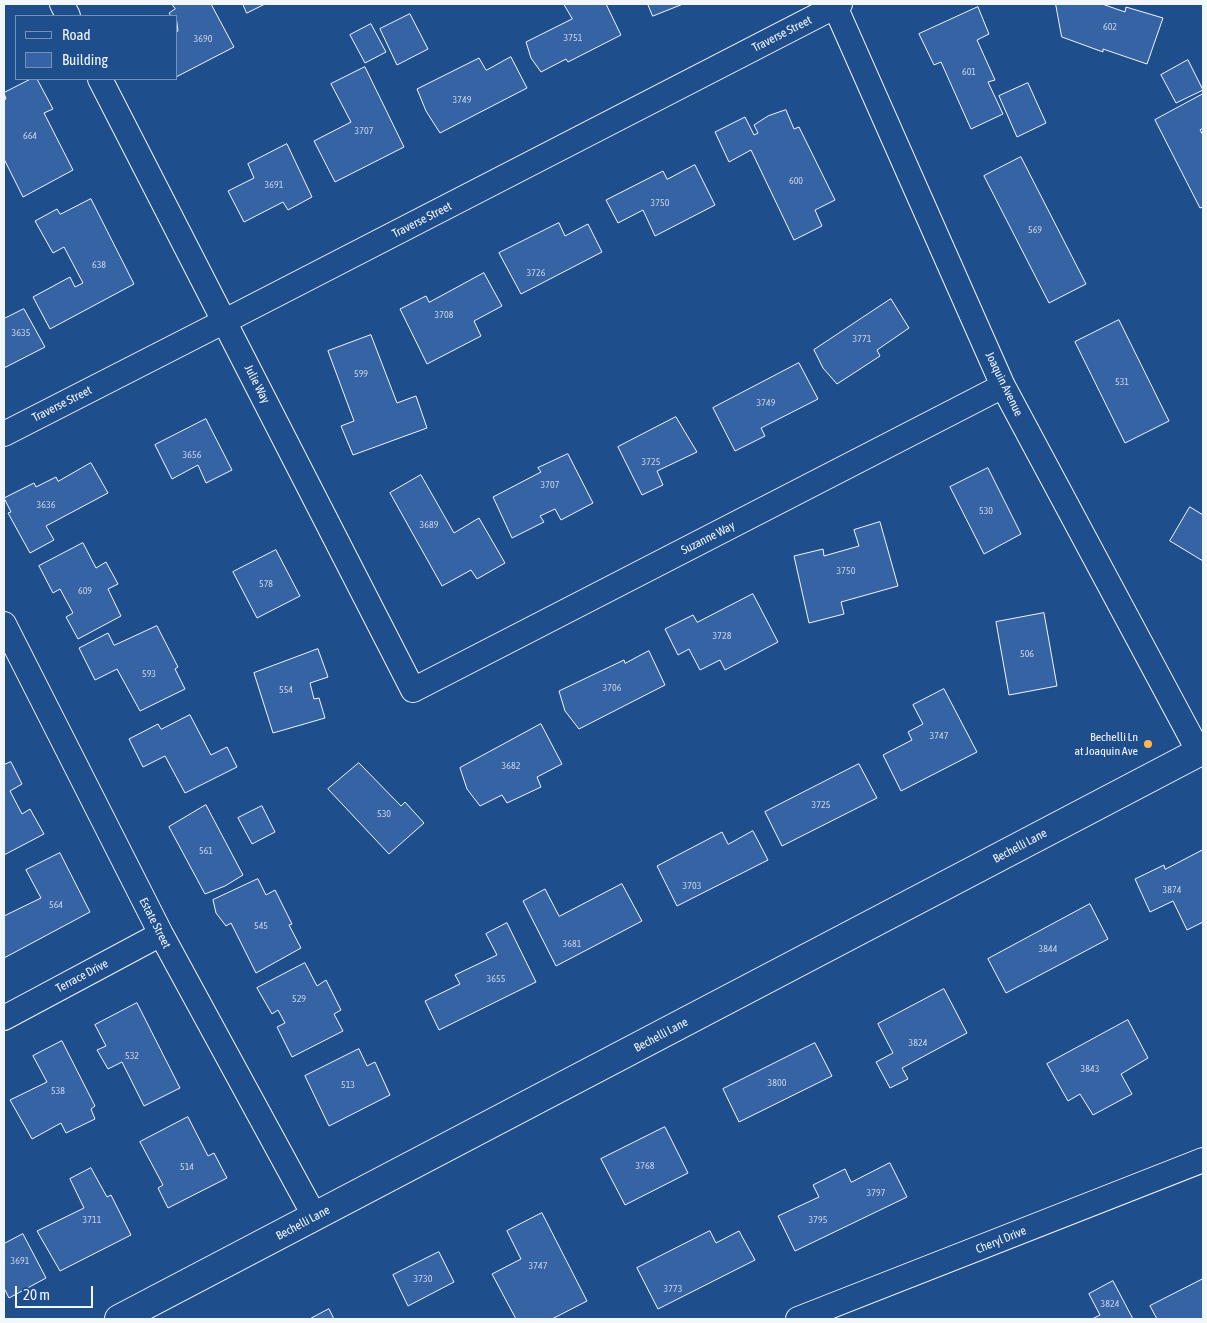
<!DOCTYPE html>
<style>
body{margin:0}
#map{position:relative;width:1207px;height:1323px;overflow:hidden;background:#1f4e8c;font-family:"Asap Condensed",sans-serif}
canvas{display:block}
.frame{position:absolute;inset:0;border:5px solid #f2f6ff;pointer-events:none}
.legend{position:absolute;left:15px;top:15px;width:162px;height:65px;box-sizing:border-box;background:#1f4e8c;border:1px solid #7391ba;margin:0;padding:6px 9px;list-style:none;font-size:15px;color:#f2f6ff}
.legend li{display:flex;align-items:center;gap:10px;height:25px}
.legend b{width:25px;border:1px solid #7391ba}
.scale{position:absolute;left:15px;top:1286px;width:78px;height:22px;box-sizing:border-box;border:2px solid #f2f6ff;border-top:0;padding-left:6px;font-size:15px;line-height:18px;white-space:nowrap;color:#f2f6ff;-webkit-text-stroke:4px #1f4e8c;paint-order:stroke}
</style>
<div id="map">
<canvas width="1207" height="1323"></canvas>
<div class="frame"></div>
<ul class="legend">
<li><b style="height:6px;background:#1f4e8c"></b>Road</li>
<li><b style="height:14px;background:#3563a3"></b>Building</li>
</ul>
<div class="scale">20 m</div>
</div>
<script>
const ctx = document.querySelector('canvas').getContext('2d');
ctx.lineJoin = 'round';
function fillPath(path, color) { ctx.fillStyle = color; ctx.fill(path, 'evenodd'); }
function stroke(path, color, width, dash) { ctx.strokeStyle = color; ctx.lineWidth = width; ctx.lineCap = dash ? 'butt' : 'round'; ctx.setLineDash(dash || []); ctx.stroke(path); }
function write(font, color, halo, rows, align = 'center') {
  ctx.font = font + ' "Asap Condensed",sans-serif'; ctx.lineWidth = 4; ctx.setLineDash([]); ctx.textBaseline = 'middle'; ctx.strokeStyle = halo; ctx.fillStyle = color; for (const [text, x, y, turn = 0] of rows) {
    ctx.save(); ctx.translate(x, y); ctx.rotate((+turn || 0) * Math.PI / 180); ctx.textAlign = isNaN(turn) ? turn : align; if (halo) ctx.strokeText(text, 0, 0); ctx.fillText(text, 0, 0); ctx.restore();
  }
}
const building = new Path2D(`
 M172 4H211L234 47 176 77V32L178 31 176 16H171L169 13 175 9Z
 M243 4H265L247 13Z
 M564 4H606L621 35 568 62 566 59 541 72 531 58 526 42 572 19Z
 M648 4H683L653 16Z
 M1056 4H1102L1125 12 1126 7 1163 18 1147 64 1103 49V52L1062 37Z
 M978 7 989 34 977 40 995 80 988 82 1003 114 971 129 941 62 934 65 919 34Z
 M410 14 428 49 397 65 380 29Z
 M371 24 386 52 365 63 350 35Z
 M511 57 527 88 440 133 426 111 417 89 479 58 486 70Z
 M1188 60 1203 90 1176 103 1161 75Z
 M365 67 404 147 335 182 314 141 351 122 331 84Z
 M31 79H37L53 109 44 113 73 170 23 197 4 159V100L6 99 4 93Z
 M1028 83 1046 123 1017 137 999 96Z
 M1203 94V128L1200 130 1203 135V207L1200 208 1155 120Z
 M786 110 794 129 799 127 835 200 815 210 822 226 794 240 751 150 729 162 715 132 745 117 754 135 758 133 754 125 768 116Z
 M287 144 312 197 288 210 283 202 244 222 228 191 254 178 248 164Z
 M1021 157 1086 284 1049 303 984 176Z
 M695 165 715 205 655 236 643 210 618 223 606 200 663 171 667 179Z
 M91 199 134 284 50 329 33 297 70 277 75 287 83 283 64 247 53 253 35 221 57 209 60 214Z
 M559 223 565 236 588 224 602 252 521 294 499 253Z
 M484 273 502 306 474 321 481 336 427 364 400 309 426 296 429 302Z
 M891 299 909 328 877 350 880 356 837 384 823 368 814 350Z
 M24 309 45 347 4 368V319Z
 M1119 320 1169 421 1125 443 1075 342Z
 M371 335 397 403 416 396 427 428 353 455 341 426 354 421 328 351Z
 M799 363 818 399 761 428 765 436 735 451 713 408Z
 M676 417 697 452 657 471 663 485 642 495 618 447Z
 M206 419 232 470 206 483 198 465 172 479 155 445Z
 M568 454 593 503 561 520 555 509 540 516 544 522 512 538 493 497 541 472 538 468Z
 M91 463 108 493 46 526 54 540 30 553 8 513 11 512 4 498 34 483 36 487 56 477 58 481Z
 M988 468 1021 534 984 554 950 487Z
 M421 475 454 533 479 518 505 563 477 579 471 570 442 586 390 493Z
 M1190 507 1203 515V561L1170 541Z
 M880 522 898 586 841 602 844 614 809 623 794 556 823 549 824 556 859 546 854 530Z
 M83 543 96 568 106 562 118 584 108 589 121 616 78 639 66 617 73 613 60 589 53 593 39 566Z
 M276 550 300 596 257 618 233 572Z
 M753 594 778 642 725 670 720 660 700 670 689 649 678 655 665 629 693 615 697 622Z
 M1044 613 1057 686 1009 695 996 622Z
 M157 626 178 667 175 669 185 689 140 711 117 669 95 680 79 648 108 633 114 645Z
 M318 649 328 677 310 683 314 699 319 698 325 718 273 733 254 673Z
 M649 651 665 685 579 729 565 711 559 691 624 660 625 663Z
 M944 689 977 752 901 791 883 755 912 740 908 732 923 724 913 705Z
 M190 715 211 755 227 747 237 767 185 793 165 756 143 767 129 739 158 724 161 729Z
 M541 724 562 764 537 777 541 787 507 803 502 795 480 806 467 789 460 768Z
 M11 762 22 784 10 791 22 814 30 809 44 834 4 855V765Z
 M359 763 401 806 405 802 424 823 389 854 328 789Z
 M859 764 877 798 782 846 765 812Z
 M206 805 243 875 225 886 205 894 169 827Z
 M262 806 275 832 252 844 238 818Z
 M753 831 768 860 677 906 657 866 722 832 728 844Z
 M1203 850V922L1187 930 1173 901 1150 912 1135 879 1164 865 1165 869Z
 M60 853 90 912 4 958V916L41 898 26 870Z
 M258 879 266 895 275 890 292 924 289 925 301 948 256 973 231 923 226 926 216 913 213 900Z
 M622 884 642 921 556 966 523 901 545 889 559 916Z
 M1090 904 1108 939 1006 993 988 959Z
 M507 923 536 982 439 1030 425 1001 460 984 455 975 497 955 486 934Z
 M305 963 317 986 326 980 341 1010 334 1014 343 1031 292 1057 277 1027 285 1023 278 1010 272 1014 257 988Z
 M944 989 967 1033 902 1068 908 1079 890 1088 876 1062 893 1053 878 1024Z
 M137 1003 180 1088 144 1106 122 1062 108 1069 97 1050 106 1046 95 1025Z
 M1128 1020 1148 1058 1121 1074 1132 1094 1093 1115 1080 1094 1068 1101 1047 1064Z
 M62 1041 95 1106 91 1109 95 1119 66 1133 61 1123 32 1139 10 1100 47 1082 33 1056Z
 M815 1043 832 1076 739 1122 723 1089Z
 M359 1049 367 1066 375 1062 390 1095 329 1126 305 1076Z
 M188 1117 208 1156 214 1153 227 1178 168 1208 158 1188 163 1185 140 1142Z
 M665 1127 688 1173 625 1205 601 1159Z
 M890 1163 907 1197 795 1251 778 1216 819 1197 813 1185 845 1169 851 1182Z
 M91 1168 107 1197 111 1195 131 1235 60 1271 37 1231 84 1208 70 1179Z
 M542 1213 587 1301 552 1319H516L492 1274 521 1259 507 1231Z
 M710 1231 716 1243 739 1231 755 1260 658 1309 637 1268Z
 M23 1234 46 1278 9 1298 4 1288V1244Z
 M439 1252 454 1282 408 1306 393 1275Z
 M1203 1279V1319H1157L1150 1306Z
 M1113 1281 1133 1319H1092L1100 1315 1089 1294Z
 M329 1309 334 1319H310Z`);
const street = new Path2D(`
 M62 4 68 16
 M834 4 1003 386 1199 752
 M100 79 413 690 1003 386
 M4 434 225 321 840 4
 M4 624 161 934 315 1217
 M4 1018 161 934
 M798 1319 1203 1160`);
const secondary = new Path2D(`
 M119 1319 1203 750`);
const markers = [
 [1148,744,5,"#ffb74d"]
];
const numberNames = [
 ["602",1110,27],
 ["3751",573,38],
 ["3690",203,39],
 ["601",969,72],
 ["3749",462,100],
 ["3707",364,131],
 ["664",30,136],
 ["600",796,181],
 ["3691",274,185],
 ["3750",660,203],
 ["569",1035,230],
 ["638",99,265],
 ["3726",536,273],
 ["3708",444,315],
 ["3635",21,333],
 ["3771",862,339],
 ["599",361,374],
 ["531",1122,382],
 ["3749",766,403],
 ["3656",192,455],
 ["3725",651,462],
 ["3707",550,485],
 ["3636",46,505],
 ["530",986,511],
 ["3689",429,525],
 ["3750",846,571],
 ["578",266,584],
 ["609",85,591],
 ["3728",722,636],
 ["506",1027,654],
 ["593",149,674],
 ["3706",612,688],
 ["554",286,690],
 ["3747",939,736],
 ["3682",511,766],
 ["3725",821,805],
 ["530",384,814],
 ["561",206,851],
 ["3703",692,886],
 ["3874",1172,890],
 ["564",56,905],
 ["545",261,926],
 ["3681",572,944],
 ["3844",1048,949],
 ["3655",496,979],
 ["529",299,999],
 ["3824",918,1043],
 ["532",132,1056],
 ["3843",1090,1069],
 ["3800",777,1083],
 ["513",348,1085],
 ["538",58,1091],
 ["3768",645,1166],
 ["514",187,1167],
 ["3797",876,1193],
 ["3711",92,1220],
 ["3795",818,1220],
 ["3691",20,1261],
 ["3747",538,1266],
 ["3730",423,1279],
 ["3773",673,1289],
 ["3824",1110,1304]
];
const streetNames = [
 ["Traverse Street",782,34,-27],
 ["Traverse Street",422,220,-27],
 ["Julie Way",257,384,63],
 ["Joaquin Avenue",1004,384,64],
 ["Traverse Street",62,404,-27],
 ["Suzanne Way",708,538,-27],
 ["Bechelli Lane",1020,846,-28],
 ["Estate Street",155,923,63],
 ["Terrace Drive",82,976,-28],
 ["Bechelli Lane",661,1035,-28],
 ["Bechelli Lane",303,1223,-28],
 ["Cheryl Drive",1001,1240,-22]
];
const poiNames = [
 ["Bechelli Ln",1138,737],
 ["at Joaquin Ave",1138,751]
];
fillPath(building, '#3563a3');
stroke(building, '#f2f6ff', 1);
stroke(street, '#f2f6ff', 26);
stroke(secondary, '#f2f6ff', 30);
stroke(street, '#1f4e8c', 24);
stroke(secondary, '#1f4e8c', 28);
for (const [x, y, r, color] of markers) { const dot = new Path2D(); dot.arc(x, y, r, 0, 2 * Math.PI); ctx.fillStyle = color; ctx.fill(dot); stroke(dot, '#1f4e8c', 2); }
write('10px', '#c3d1e8', null, numberNames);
write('12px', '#f2f6ff', '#1f4e8c', streetNames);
write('12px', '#f2f6ff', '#1f4e8c', poiNames, 'right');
</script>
